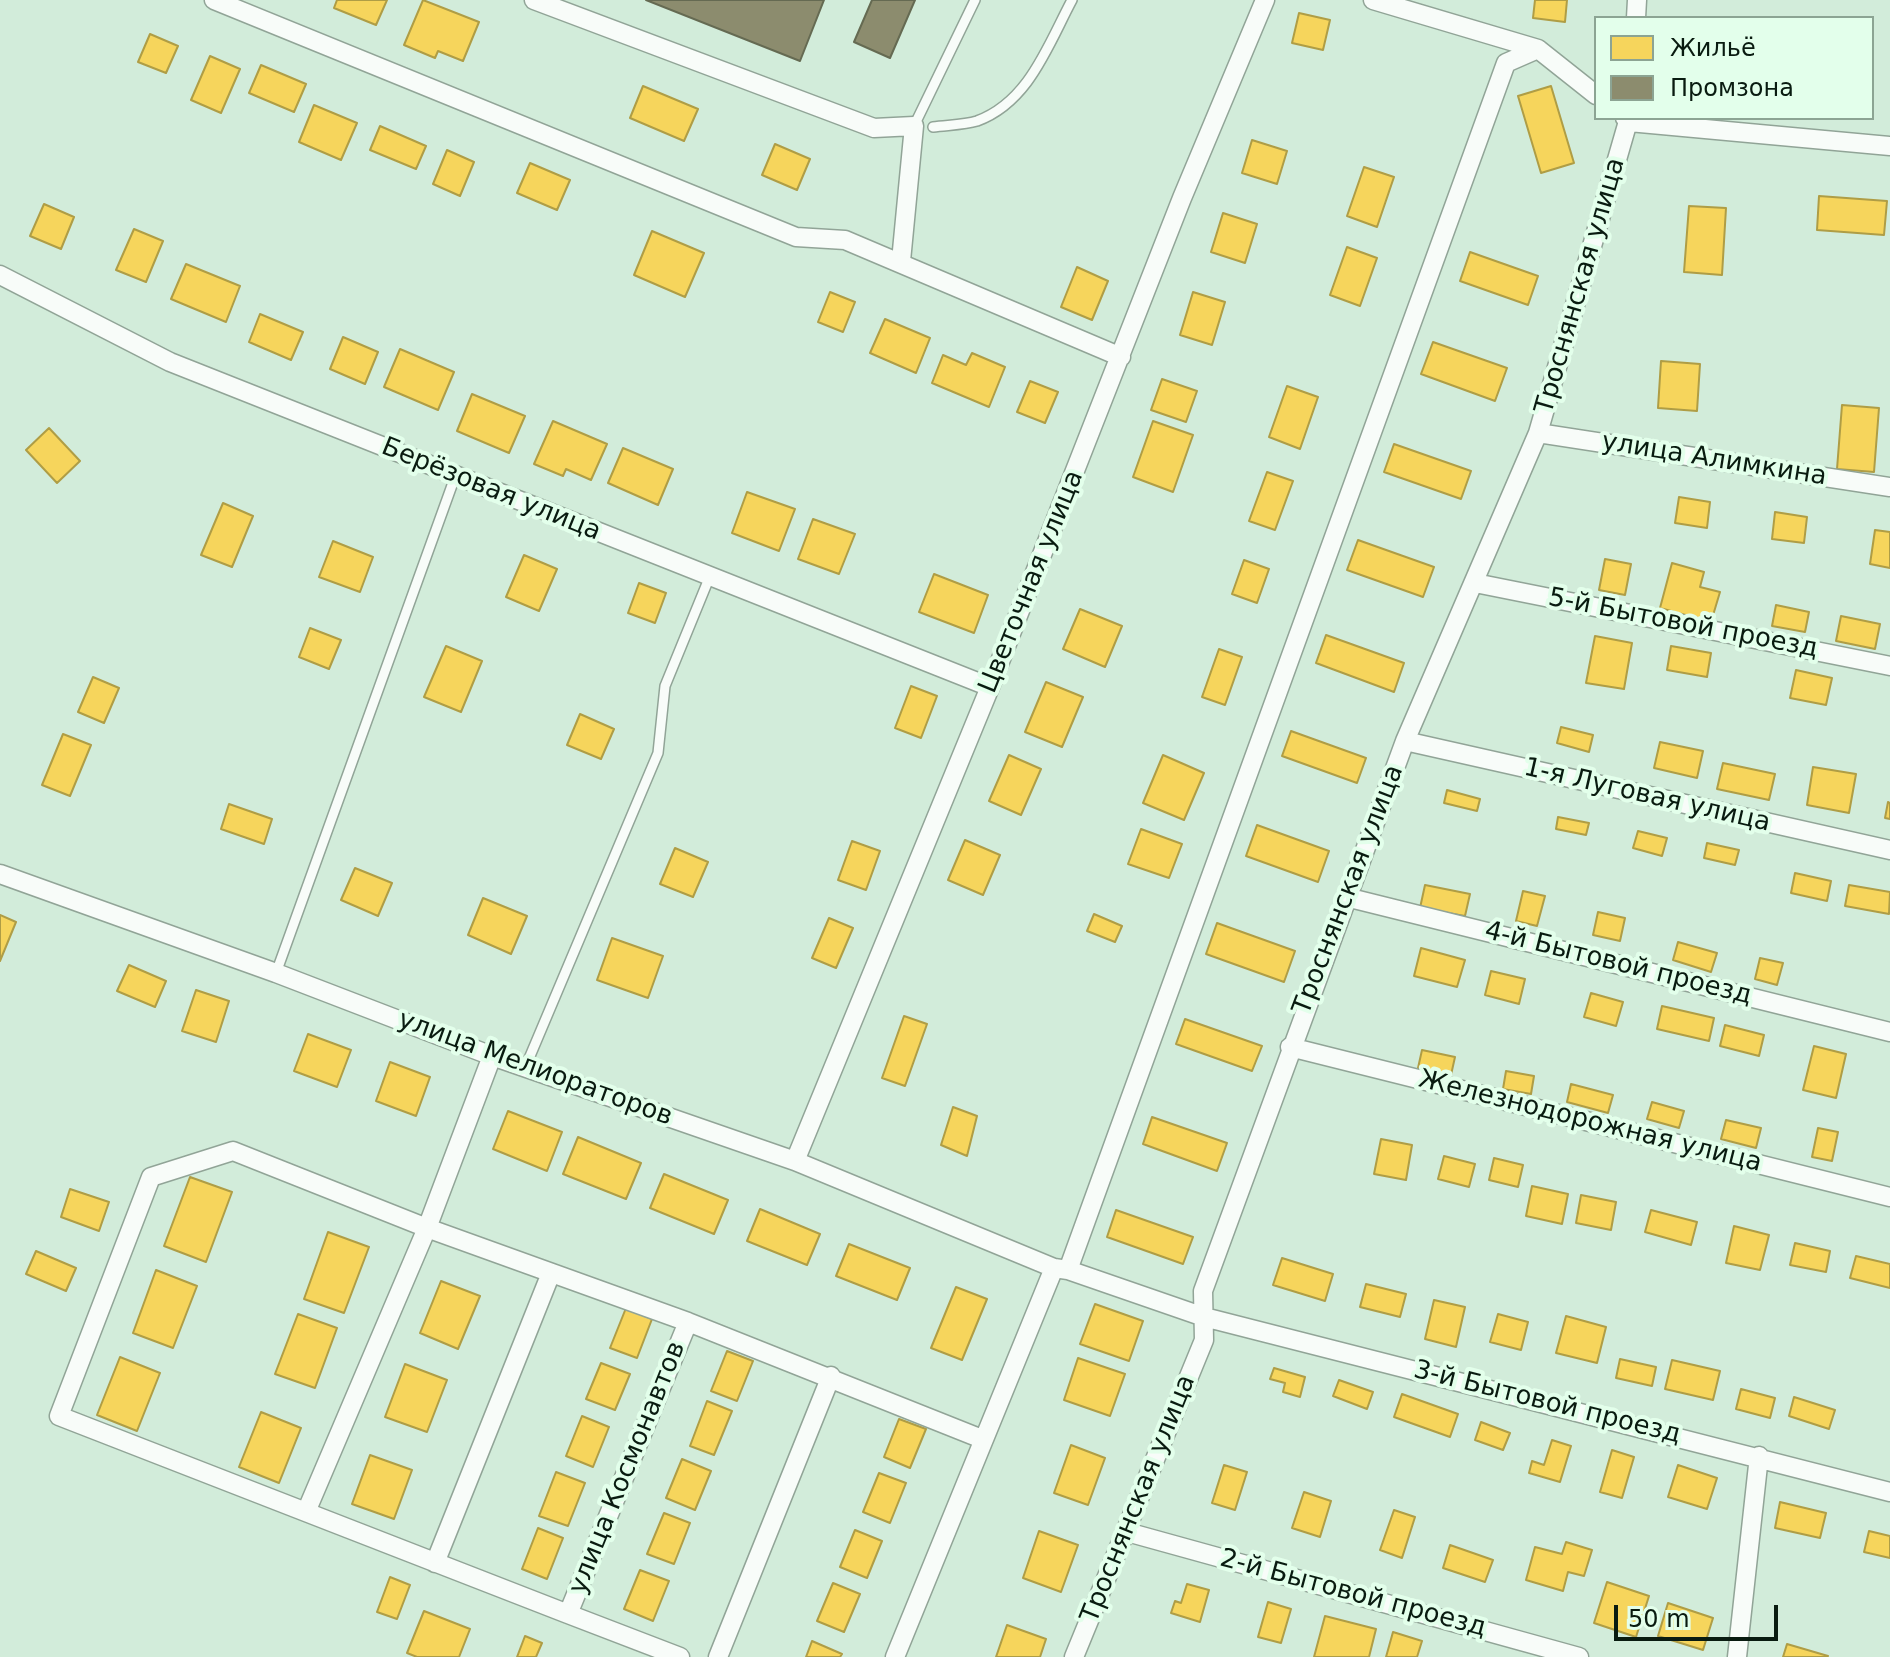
<!DOCTYPE html>
<meta charset="utf-8">
<style>
body{margin:0}
#map{position:relative;width:1890px;height:1657px;overflow:hidden;background:#d2ecda;font-family:"DejaVu Sans",sans-serif}
canvas{display:block}
.legend{position:absolute;left:1594px;top:16px;width:280px;height:104px;box-sizing:border-box;background:#e3ffeb;border:2px solid #8ca493;margin:0;padding:10px 14px;list-style:none;font-size:24px;color:#091b10}
.legend li{display:flex;align-items:center;gap:16px;height:40px}
.legend b{width:40px;border:2px solid #8ca493}
.scale{position:absolute;left:1614px;top:1605px;width:164px;height:36px;box-sizing:border-box;border:4px solid #091b10;border-top:0;padding-left:10px;font-size:24px;line-height:28px;white-space:nowrap;color:#091b10;-webkit-text-stroke:6px #e3ffeb;paint-order:stroke}
</style>
<div id="map">
<canvas width="1890" height="1657"></canvas>
<ul class="legend">
<li><b style="height:22px;background:#f6d55c"></b>Жильё</li>
<li><b style="height:22px;background:#8c8c6e"></b>Промзона</li>
</ul>
<div class="scale">50 m</div>
</div>
<script>
const ctx = document.querySelector('canvas').getContext('2d');
ctx.lineJoin = 'round';
function fillPath(path, color) { ctx.fillStyle = color; ctx.fill(path, 'evenodd'); }
function stroke(path, color, width, dash) { ctx.strokeStyle = color; ctx.lineWidth = width; ctx.lineCap = dash ? 'butt' : 'round'; ctx.setLineDash(dash || []); ctx.stroke(path); }
function write(font, color, halo, rows, align = 'center') {
  ctx.font = font + ' "DejaVu Sans",sans-serif'; ctx.lineWidth = 8; ctx.setLineDash([]); ctx.textBaseline = 'middle'; ctx.strokeStyle = halo; ctx.fillStyle = color; for (const [text, x, y, turn = 0] of rows) {
    ctx.save(); ctx.translate(x, y); ctx.rotate((+turn || 0) * Math.PI / 180); ctx.textAlign = isNaN(turn) ? turn : align; if (halo) ctx.strokeText(text, 0, 0); ctx.fillText(text, 0, 0); ctx.restore();
  }
}
const homes = new Path2D(`
 M337 0H387L376 25 334 8Z
 M423 0 479 22 463 61 438 51 435 58 404 45Z
 M1535 0H1567L1565 22 1533 18Z
 M1299 13 1330 20 1323 50 1292 43Z
 M150 34 178 46 166 73 138 62Z
 M210 56 240 69 221 113 191 100Z
 M261 65 306 84 294 112 249 93Z
 M643 86 698 109 684 141 630 118Z
 M1551 86 1574 163 1541 173 1518 96Z
 M314 105 357 123 341 160 299 142Z
 M380 126 426 146 416 169 370 150Z
 M1252 140 1287 151 1277 184 1242 173Z
 M775 144 810 159 797 190 762 175Z
 M447 150 474 162 460 196 433 184Z
 M530 163 570 180 557 210 517 193Z
 M1364 167 1394 177 1377 227 1347 216Z
 M1819 196 1887 201 1884 235 1817 230Z
 M44 204 74 217 61 249 30 236Z
 M1689 206 1726 208 1722 275 1684 272Z
 M1223 213 1257 224 1245 263 1211 252Z
 M134 229 163 241 146 282 116 270Z
 M652 231 704 253 685 297 634 275Z
 M1347 247 1377 258 1360 306 1330 295Z
 M1470 252 1538 276 1528 305 1460 281Z
 M186 264 240 286 226 322 171 299Z
 M1077 267 1108 281 1092 320 1061 307Z
 M830 292 855 302 843 332 818 322Z
 M1193 292 1225 302 1212 345 1180 335Z
 M260 314 303 332 291 360 249 342Z
 M885 319 930 338 916 373 870 353Z
 M343 337 378 352 365 384 330 369Z
 M1433 342 1507 368 1495 401 1421 374Z
 M400 349 454 372 438 410 384 387Z
 M972 353 1005 367 989 407 932 383 943 355 966 365Z
 M1661 361 1700 364 1697 411 1658 408Z
 M1162 379 1197 391 1186 422 1151 410Z
 M1030 381 1058 392 1045 423 1017 412Z
 M1287 386 1318 397 1300 449 1269 437Z
 M472 394 525 416 509 453 457 431Z
 M1842 405 1879 408 1874 472 1837 469Z
 M553 421 607 444 591 480 566 469 563 476 534 464Z
 M1153 421 1193 435 1173 492 1133 477Z
 M49 428 80 461 57 483 26 450Z
 M1394 444 1471 471 1461 499 1384 472Z
 M623 448 673 469 658 505 608 483Z
 M1267 472 1293 481 1275 530 1249 521Z
 M747 492 795 509 779 551 732 533Z
 M1679 497 1710 502 1707 528 1675 523Z
 M223 503 253 516 232 567 201 555Z
 M1775 512 1807 517 1804 543 1772 539Z
 M813 519 855 534 839 574 798 559Z
 M1875 530 1890 532V568L1870 564Z
 M1358 540 1434 567 1423 597 1347 570Z
 M333 541 373 557 360 592 319 577Z
 M524 555 557 569 539 611 506 597Z
 M1605 559 1631 564 1625 595 1599 590Z
 M1244 560 1269 569 1257 603 1232 594Z
 M1672 563 1704 572 1700 587 1720 592 1711 622 1660 608Z
 M934 574 988 595 974 633 919 612Z
 M639 583 666 593 655 623 628 613Z
 M1776 605 1809 612 1805 632 1772 626Z
 M1080 609 1122 626 1105 667 1063 649Z
 M1841 616 1880 624 1875 649 1836 641Z
 M310 628 341 640 329 669 299 657Z
 M1326 635 1404 663 1394 692 1316 663Z
 M1595 636 1632 643 1624 689 1586 683Z
 M446 646 482 661 461 712 424 697Z
 M1671 646 1711 653 1707 677 1667 670Z
 M1219 649 1242 657 1225 705 1202 697Z
 M1796 670 1832 678 1826 705 1790 698Z
 M93 677 119 688 104 723 78 712Z
 M1046 682 1083 697 1062 747 1025 732Z
 M911 686 937 696 921 738 895 728Z
 M580 714 614 729 601 759 567 745Z
 M1561 727 1593 735 1589 752 1557 743Z
 M1291 731 1366 758 1357 783 1282 756Z
 M63 734 91 745 70 796 42 785Z
 M1660 742 1703 751 1697 778 1654 768Z
 M1009 755 1041 769 1021 815 989 801Z
 M1163 755 1204 773 1184 820 1143 803Z
 M1723 763 1775 774 1769 800 1717 789Z
 M1813 767 1856 774 1849 813 1807 805Z
 M1447 790 1480 799 1477 811 1444 803Z
 M1888 802 1890 803V819L1885 818Z
 M229 804 272 819 264 844 221 829Z
 M1558 817 1589 823 1586 835 1556 829Z
 M1257 825 1329 851 1318 882 1246 856Z
 M1141 829 1182 844 1169 878 1128 864Z
 M1638 831 1667 838 1662 856 1633 848Z
 M965 840 1000 855 983 895 948 880Z
 M852 841 880 851 866 890 838 880Z
 M1707 843 1739 850 1735 865 1704 858Z
 M675 848 708 862 693 897 660 884Z
 M355 868 392 883 378 916 341 900Z
 M1795 873 1831 881 1827 901 1791 893Z
 M1425 885 1470 894 1465 916 1420 908Z
 M1849 885 1890 892 1889 914 1845 906Z
 M1523 891 1545 896 1537 926 1516 921Z
 M483 898 527 916 511 954 468 935Z
 M1598 912 1625 918 1620 941 1593 935Z
 M1094 914 1122 926 1115 942 1087 931Z
 M0 915 16 922 0 961Z
 M829 918 853 928 836 968 812 958Z
 M1217 923 1295 951 1284 982 1206 954Z
 M612 938 663 956 648 998 597 980Z
 M1678 942 1717 953 1711 972 1673 960Z
 M1421 948 1465 960 1457 987 1414 976Z
 M1760 958 1783 963 1777 985 1755 979Z
 M129 965 166 981 155 1007 117 991Z
 M1491 971 1525 979 1519 1004 1485 995Z
 M196 990 229 1001 216 1042 182 1031Z
 M1591 993 1623 1002 1616 1026 1584 1017Z
 M1662 1006 1714 1018 1709 1041 1657 1029Z
 M904 1016 927 1024 905 1086 882 1078Z
 M1185 1019 1262 1046 1252 1071 1176 1044Z
 M1725 1025 1764 1035 1759 1056 1720 1046Z
 M308 1034 351 1050 337 1087 294 1071Z
 M1814 1046 1846 1054 1836 1098 1803 1090Z
 M1422 1050 1455 1057 1451 1075 1418 1068Z
 M390 1062 430 1077 416 1116 376 1101Z
 M1506 1071 1534 1076 1531 1094 1503 1089Z
 M1571 1084 1613 1095 1608 1113 1567 1102Z
 M1652 1102 1684 1111 1679 1128 1647 1119Z
 M953 1107 977 1116 967 1156 941 1145Z
 M508 1111 562 1132 547 1171 493 1149Z
 M1152 1117 1227 1143 1217 1171 1143 1144Z
 M1726 1120 1761 1128 1756 1148 1721 1139Z
 M1818 1128 1838 1132 1832 1161 1812 1157Z
 M578 1137 641 1163 626 1199 563 1174Z
 M1381 1139 1412 1145 1406 1180 1374 1174Z
 M1444 1156 1475 1164 1469 1187 1438 1179Z
 M1494 1158 1523 1165 1518 1187 1489 1180Z
 M664 1174 728 1200 714 1234 650 1208Z
 M190 1177 232 1192 206 1262 164 1246Z
 M1532 1186 1568 1194 1562 1224 1526 1216Z
 M70 1189 109 1202 99 1231 61 1217Z
 M1581 1195 1616 1202 1611 1230 1576 1223Z
 M760 1209 820 1234 807 1265 747 1241Z
 M1116 1210 1193 1237 1183 1264 1107 1237Z
 M1651 1210 1697 1222 1691 1245 1645 1232Z
 M1734 1226 1769 1235 1760 1270 1726 1263Z
 M328 1232 369 1247 344 1313 304 1299Z
 M1795 1243 1830 1251 1826 1272 1790 1265Z
 M849 1244 910 1268 897 1300 836 1276Z
 M36 1251 76 1268 66 1291 26 1274Z
 M1856 1256 1890 1264V1288L1850 1278Z
 M1282 1258 1333 1274 1325 1301 1273 1285Z
 M156 1270 197 1286 173 1348 133 1333Z
 M441 1281 480 1296 458 1349 420 1333Z
 M1366 1284 1406 1294 1400 1317 1360 1307Z
 M956 1287 987 1299 962 1360 931 1348Z
 M1434 1300 1465 1307 1456 1347 1425 1339Z
 M1095 1304 1143 1321 1129 1361 1080 1344Z
 M626 1308 652 1319 637 1358 610 1348Z
 M298 1314 337 1328 315 1388 275 1374Z
 M1498 1314 1528 1322 1521 1350 1490 1342Z
 M1566 1316 1606 1327 1597 1363 1556 1353Z
 M727 1351 753 1361 737 1401 711 1391Z
 M120 1357 160 1373 137 1431 97 1415Z
 M1078 1358 1125 1374 1110 1416 1064 1400Z
 M1620 1359 1656 1367 1652 1386 1616 1378Z
 M1672 1360 1720 1371 1713 1400 1665 1389Z
 M601 1363 630 1374 615 1410 586 1399Z
 M405 1364 447 1380 427 1432 385 1417Z
 M1274 1368 1305 1377 1300 1397 1283 1392 1285 1383 1270 1379Z
 M1339 1380 1373 1392 1367 1409 1333 1396Z
 M1741 1389 1775 1398 1770 1418 1736 1409Z
 M1402 1394 1458 1414 1450 1437 1394 1417Z
 M1794 1397 1835 1410 1829 1429 1789 1416Z
 M707 1401 732 1411 714 1455 690 1446Z
 M261 1412 301 1428 279 1483 239 1467Z
 M582 1416 609 1427 593 1467 566 1456Z
 M899 1419 926 1429 910 1468 884 1457Z
 M1481 1422 1510 1433 1503 1450 1475 1440Z
 M1552 1440 1571 1446 1560 1482 1529 1473 1532 1461 1544 1465Z
 M1071 1445 1105 1458 1088 1505 1054 1493Z
 M1612 1450 1634 1457 1622 1498 1600 1492Z
 M370 1455 412 1470 394 1519 352 1504Z
 M682 1459 711 1471 695 1510 666 1498Z
 M1224 1465 1247 1472 1235 1510 1212 1503Z
 M1678 1465 1717 1478 1707 1509 1668 1497Z
 M556 1472 585 1483 568 1526 539 1516Z
 M879 1473 906 1483 890 1523 863 1512Z
 M1304 1492 1331 1501 1320 1537 1292 1528Z
 M1780 1502 1826 1513 1820 1538 1775 1528Z
 M1394 1510 1415 1517 1402 1558 1380 1550Z
 M664 1513 690 1523 674 1564 647 1554Z
 M538 1528 563 1538 547 1579 522 1569Z
 M855 1530 882 1541 867 1578 840 1567Z
 M1039 1531 1078 1545 1061 1592 1023 1578Z
 M1869 1531 1890 1536V1558L1864 1552Z
 M1566 1542 1592 1550 1584 1576 1568 1572 1563 1591 1526 1580 1535 1547 1562 1554Z
 M1450 1545 1493 1560 1485 1582 1443 1568Z
 M640 1570 669 1581 653 1621 624 1609Z
 M390 1577 410 1585 397 1619 377 1612Z
 M1607 1582 1649 1596 1636 1637 1594 1623Z
 M833 1583 860 1594 844 1632 817 1621Z
 M1187 1584 1209 1590 1200 1622 1171 1613 1175 1601 1181 1603Z
 M1268 1602 1291 1609 1281 1643 1258 1637Z
 M1668 1603 1713 1618 1703 1650 1658 1636Z
 M424 1611 470 1629 459 1657H417L407 1653Z
 M1325 1616 1376 1629 1369 1657H1314Z
 M1007 1625 1046 1639 1040 1657H996Z
 M1393 1632 1422 1641 1417 1657H1386Z
 M525 1636 542 1643 536 1657H517Z
 M812 1641 842 1654 840 1657H806Z
 M1787 1644 1828 1656 1827 1657H1783Z`);
const industry = new Path2D(`
 M646 0H824L800 61Z
 M872 0H915L890 58 854 42Z`);
const lane = new Path2D(`
 M914 126 975 0
 M933 127C947 125 964 125 977 121 1029 102 1048 45 1072 0
 M276 973 455 477
 M525 1068 658 753 665 686 710 576`);
const street = new Path2D(`
 M214 0 796 237 845 240 1121 357
 M534 0 874 128 914 126 901 261
 M1373 0 1538 49 1596 95
 M1636 18 1637 0
 M1538 49 1506 63 1068 1270 1204 1317 1890 1492
 M1625 118 1629 122 1890 146
 M0 275 170 362 990 687
 M1538 433 1890 487
 M1475 583 1890 666
 M1405 741 1890 850
 M0 874 276 973 492 1056 795 1161 1054 1268 1068 1270
 M1346 897 1890 1032
 M1290 1047 1890 1197
 M795 1161 990 687 1182 198 1265 0
 M306 1512 427 1228 492 1056
 M1127 1532 1579 1657
 M435 1563 551 1273
 M568 1614 59 1416 151 1177 233 1151 427 1228 688 1322
 M680 1657 568 1614 688 1322 982 1439
 M718 1657 831 1376
 M895 1657 1054 1268
 M1074 1657 1204 1340 1203 1291 1405 741 1538 433 1629 118
 M1737 1657 1759 1456`);
const streetNames = [
 ["Троснянская улица",1581,286,-74],
 ["улица Алимкина",1714,460,9],
 ["Берёзовая улица",491,490,22],
 ["Цветочная улица",1032,582,-68],
 ["5-й Бытовой проезд",1683,624,11],
 ["1-я Луговая улица",1647,796,13],
 ["Троснянская улица",1349,890,-69],
 ["4-й Бытовой проезд",1618,964,14],
 ["улица Мелиораторов",535,1069,20],
 ["Железнодорожная улица",1590,1122,14],
 ["3-й Бытовой проезд",1547,1403,14],
 ["улица Космонавтов",628,1468,-68],
 ["Троснянская улица",1139,1499,-68],
 ["2-й Бытовой проезд",1353,1594,15]
];
fillPath(homes, '#f6d55c');
stroke(homes, '#af9d45', 2);
fillPath(industry, '#8c8c6e');
stroke(industry, '#656a52', 2);
stroke(lane, '#91a497', 12);
stroke(street, '#91a497', 21);
stroke(lane, '#f8fcf9', 9);
stroke(street, '#f8fcf9', 18);
write('26px', '#091b10', '#e3ffeb', streetNames);
</script>
